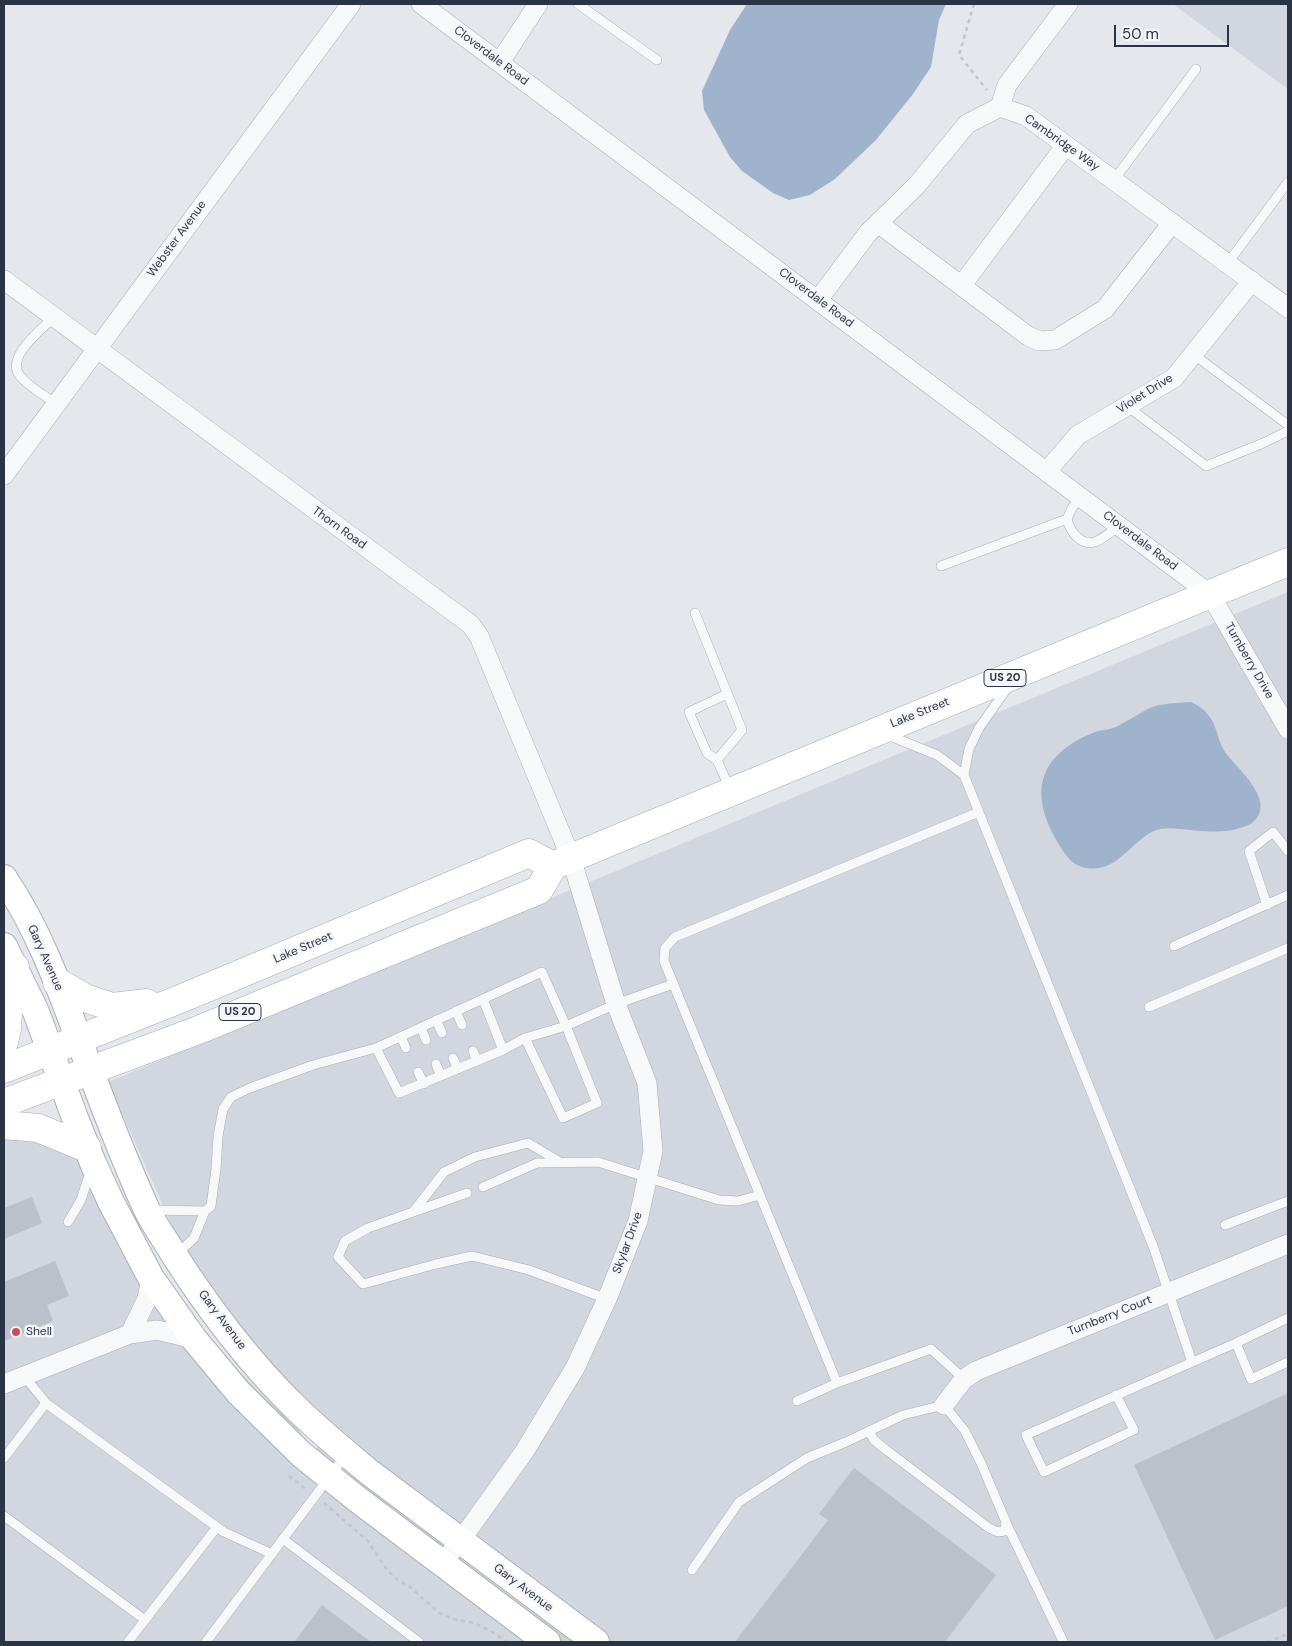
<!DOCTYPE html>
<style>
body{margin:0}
#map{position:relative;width:1292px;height:1646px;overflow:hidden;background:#e4e7ec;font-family:"DM Sans",sans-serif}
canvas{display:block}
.frame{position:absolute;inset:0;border:5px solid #2b3445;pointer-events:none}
.scale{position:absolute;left:1114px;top:25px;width:115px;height:22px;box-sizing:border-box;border:2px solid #2b3445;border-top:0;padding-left:6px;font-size:15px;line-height:18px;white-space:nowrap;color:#2b3445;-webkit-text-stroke:4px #f4f6f9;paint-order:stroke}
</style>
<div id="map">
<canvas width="1292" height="1646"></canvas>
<div class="frame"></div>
<div class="scale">50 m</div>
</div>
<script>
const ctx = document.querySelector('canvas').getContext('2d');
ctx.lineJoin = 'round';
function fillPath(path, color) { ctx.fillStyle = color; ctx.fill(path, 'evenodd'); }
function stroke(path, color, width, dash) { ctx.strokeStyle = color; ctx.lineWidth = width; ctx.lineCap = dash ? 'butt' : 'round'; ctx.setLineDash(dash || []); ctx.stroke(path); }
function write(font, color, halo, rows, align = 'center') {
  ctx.font = font + ' "DM Sans",sans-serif'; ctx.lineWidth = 5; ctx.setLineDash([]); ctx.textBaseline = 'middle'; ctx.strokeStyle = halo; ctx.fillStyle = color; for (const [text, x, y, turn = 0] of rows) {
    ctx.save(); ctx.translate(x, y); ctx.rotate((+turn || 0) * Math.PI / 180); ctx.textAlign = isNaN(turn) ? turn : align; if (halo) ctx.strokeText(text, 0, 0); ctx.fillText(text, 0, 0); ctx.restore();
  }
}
const built = new Path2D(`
 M1173 4H1288V89L1266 73Z
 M1288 592V1642H4V1121L24 1113 46 1116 61 1129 80 1162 302 1466 333 1427 252 1343 179 1241 108 1082Z`);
const green = new Path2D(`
 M238 1370 268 1401 294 1423 305 1440 234 1373Z
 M517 1603 574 1642H564L515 1606Z`);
const water = new Path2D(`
 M747 4H946L939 20 931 67 913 94 876 140 835 179 810 195 789 200 773 193 742 171 730 157 704 110 702 91 730 30Z
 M1191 702C1222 717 1212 736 1228 756 1240 770 1273 800 1256 819 1251 825 1247 826 1240 828 1228 832 1215 832 1203 831 1187 831 1168 825 1154 831 1130 842 1117 873 1087 868 1078 867 1071 862 1066 855 1029 802 1030 758 1095 732 1101 730 1107 730 1113 728 1126 723 1137 714 1150 708 1162 703 1177 703 1191 702Z`);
const building = new Path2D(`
 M32 1197 42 1223 4 1239V1208Z
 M55 1261 69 1296 47 1305 53 1321 4 1341V1282Z
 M1288 1393V1606L1215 1640 1134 1465Z
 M854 1468 996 1575 945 1642H735L828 1520 819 1514Z
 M322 1605 371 1642H294Z`);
const path = new Path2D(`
 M974 4 959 55 987 90
 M289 1476 306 1489
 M324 1503 367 1540 387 1570 398 1580 409 1586 439 1613 454 1619 474 1623 491 1631 507 1642
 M1267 1642 1288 1634`);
const service = new Path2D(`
 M578 4 657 60
 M1114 180 1196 69
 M1227 264 1288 182
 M54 317C41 330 5 357 20 376 29 387 44 395 55 403
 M1193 354 1288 425
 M1127 406 1206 466 1261 444 1288 431
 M1081 497 1072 508 1067 519C1070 531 1080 546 1095 542 1103 539 1112 531 1119 526
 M941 566 1067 519
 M695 613 742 730 717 760 730 789
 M1008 687 979 728 969 749 964 775 1153 1246 1192 1362
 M885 734 937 755 964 775
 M717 760 707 753 689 712 727 694
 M1267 905 1249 851 1273 832 1288 851
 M1174 946 1288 895
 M483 999 503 1050
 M1149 1007 1288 948
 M456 1011 462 1025
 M436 1020 442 1033
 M421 1028 426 1040
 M401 1037 406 1048
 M376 1048 399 1093 503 1050 525 1038 563 1118 597 1103 566 1026 525 1038
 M473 1051 477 1061
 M453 1058 458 1069
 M436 1064 441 1076
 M418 1072 424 1084
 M483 1187 537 1163 598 1162 719 1200 738 1201 760 1195
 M467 1193 368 1228 345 1241 338 1257 363 1284 436 1264 472 1256 529 1270 607 1299
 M151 1210 205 1211
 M413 1212 444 1172 475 1157 528 1143 560 1162
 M68 1222 81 1200 90 1172
 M1225 1225 1288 1201
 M177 1254 194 1238 205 1211 211 1206 216 1169 218 1136 223 1109 231 1097 250 1088 313 1065 376 1048 542 972 566 1026 616 1004 673 984
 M1288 1318 1236 1343 1251 1379 1288 1362
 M24 1376 47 1404 217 1527 224 1532 272 1554
 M964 1379 931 1349 837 1383 664 961 665 948 675 937 979 812
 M1116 1395 1134 1430 1044 1472 1026 1435C1096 1404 1166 1373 1236 1343
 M797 1401 837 1383
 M4 1458 46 1403
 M4 1516 145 1620
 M1006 1523 1063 1641
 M283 1539 419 1642
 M692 1570 739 1502 807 1458 846 1442 903 1415 944 1405 965 1431 981 1463 1006 1522 1005 1531 998 1532 989 1528 885 1449 874 1440 869 1431
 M128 1642 217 1527
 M206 1642 345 1456`);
const minor = new Path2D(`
 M421 4 1210 594 1288 729
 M500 62 538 4
 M1000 107 1007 85 1068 4
 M878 223 1028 336 1039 341 1055 340 1105 309 1172 223
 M4 280 470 624 479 636 571 858 616 1004 647 1083 653 1151 638 1221 607 1299 575 1368 524 1452 461 1540 442 1563
 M962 285 1066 145
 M818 300 868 233 916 186 967 124 1000 107 1026 116 1288 308
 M1047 471 1078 435 1174 378 1252 281
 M4 475 351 4
 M130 1334 147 1299 151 1278
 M4 1384 130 1334 157 1330 194 1339
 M944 1405 964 1379 976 1371 1288 1244`);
const secondary = new Path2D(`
 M4 878C40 931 62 994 84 1053 103 1105 123 1157 146 1208 153 1223 164 1238 173 1253 207 1307 252 1366 298 1410 321 1432 345 1452 369 1472L596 1642
 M4 946 36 1012 75 1118 93 1163 111 1202 151 1278 194 1339 239 1393 302 1455 357 1499 547 1642`);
const primary = new Path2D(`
 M57 982 85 998 112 1007 147 1003
 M4 1042 7 1028 9 998 15 967
 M4 1069 185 997 529 853 553 866
 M4 1103 201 1029 539 890 553 866 571 858 1288 562
 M4 1125 38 1128 87 1148`);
const markers = [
 [16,1332,5,"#d1495b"]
];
const shields = [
 [1005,678,42],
 [240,1012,42]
];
const shieldNames = [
 ["US 20",1005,678],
 ["US 20",240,1012]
];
const streetNames = [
 ["Cloverdale Road",491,56,37],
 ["Cambridge Way",1062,143,35],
 ["Webster Avenue",177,239,-54],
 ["Cloverdale Road",816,298,37],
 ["Violet Drive",1145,394,-32],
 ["Thorn Road",339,528,36],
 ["Cloverdale Road",1140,541,37],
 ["Turnberry Drive",1249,661,60],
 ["Lake Street",920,713,-22],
 ["Lake Street",303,948,-23],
 ["Gary Avenue",45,958,66],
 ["Skylar Drive",628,1243,-70],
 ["Turnberry Court",1110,1316,-22],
 ["Gary Avenue",222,1320,53],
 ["Gary Avenue",523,1588,37]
];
const poiNames = [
 ["Shell",26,1332]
];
fillPath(built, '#d2d6de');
fillPath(green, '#c9d6c5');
fillPath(water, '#9fb4cc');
fillPath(building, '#bbc0ca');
stroke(service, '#a9aeb7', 10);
stroke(minor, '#a9aeb7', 20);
stroke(secondary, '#a9aeb7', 28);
stroke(primary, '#a3abb8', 29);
stroke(path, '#c2c5cb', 2.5, [4, 4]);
stroke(service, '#f7f8fa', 9);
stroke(minor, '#f7f8fa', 19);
stroke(secondary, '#fff', 26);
stroke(primary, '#fff', 28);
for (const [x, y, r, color] of markers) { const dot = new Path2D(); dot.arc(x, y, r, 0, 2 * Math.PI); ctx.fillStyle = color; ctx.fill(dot); stroke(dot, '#f4f6f9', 2); }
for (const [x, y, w] of shields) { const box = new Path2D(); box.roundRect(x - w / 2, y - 8.5, w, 17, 4); ctx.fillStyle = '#f4f6f9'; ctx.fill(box); stroke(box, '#2b3445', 1); }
write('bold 11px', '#2b3445', null, shieldNames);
write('12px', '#2b3445', '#f4f6f9', streetNames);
write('12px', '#2b3445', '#f4f6f9', poiNames, 'left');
</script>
